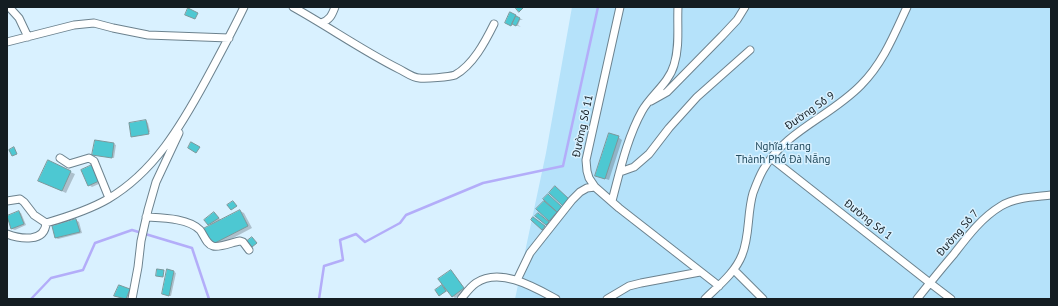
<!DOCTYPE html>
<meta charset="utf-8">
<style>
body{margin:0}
#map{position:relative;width:1058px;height:306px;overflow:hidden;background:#d9f1ff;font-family:"PT Sans",sans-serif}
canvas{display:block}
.frame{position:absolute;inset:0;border:8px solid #141d22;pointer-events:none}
</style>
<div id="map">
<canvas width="1058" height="306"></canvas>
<div class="frame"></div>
</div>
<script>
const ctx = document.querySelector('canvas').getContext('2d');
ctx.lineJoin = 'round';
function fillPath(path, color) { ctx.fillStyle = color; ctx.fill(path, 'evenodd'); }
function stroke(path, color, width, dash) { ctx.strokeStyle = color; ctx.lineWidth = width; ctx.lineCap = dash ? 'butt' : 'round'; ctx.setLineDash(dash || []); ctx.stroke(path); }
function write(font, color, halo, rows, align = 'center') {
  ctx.font = font + ' "PT Sans",sans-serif'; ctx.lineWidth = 3; ctx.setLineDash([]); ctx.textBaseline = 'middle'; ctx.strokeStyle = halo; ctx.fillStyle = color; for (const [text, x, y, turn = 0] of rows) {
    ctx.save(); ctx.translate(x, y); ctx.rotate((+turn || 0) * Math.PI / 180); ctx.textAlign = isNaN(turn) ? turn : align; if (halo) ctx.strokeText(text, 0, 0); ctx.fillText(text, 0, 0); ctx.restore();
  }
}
const green = new Path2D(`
 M572 7H1051V299H515L546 153Z`);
const shadow = new Path2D(`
 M510 14 523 20H520L518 25 521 27 506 22Z
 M146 121 148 123 150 132 132 136Z
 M618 137 622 140 609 180 600 177Z
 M114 144 116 145 114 158 93 154Z
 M48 162 75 174 66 193 44 183Z
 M83 171 101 183 92 187 89 185Z
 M546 203 559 214 552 222 549 220Z
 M240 211 244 213 252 228 216 247 211 226 206 220 214 213 221 220Z
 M19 212 21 213 26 225 15 230 12 229 7 217Z
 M76 220 79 222 82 233 58 239 56 238Z
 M174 272 176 273 171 296 165 295 163 294Z
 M453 273 466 290 455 298 448 291 440 295 442 286 447 289Z
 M119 286 132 292 129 299H124L118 297Z`);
const stream = new Path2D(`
 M31 299 51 278 83 270 95 243 132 230 192 248 209 299
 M319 299 324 266 343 260 340 240 356 234 365 242 400 223 406 215 483 183 563 166 598 7`);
const building = new Path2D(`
 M515 7H524L519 12Z
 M188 8 198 13 195 19 185 15Z
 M510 12 516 15 511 26 505 23Z
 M516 16 520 18 516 26 512 24Z
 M146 120 149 134 131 137 129 123Z
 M609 133 619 136 605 179 595 176Z
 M95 140 114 143 112 158 92 155Z
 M191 142 200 147 196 153 188 148Z
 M14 147 17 154 12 156 9 150Z
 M48 160 71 171 62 191 38 181Z
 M92 165 99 181 88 186 81 170Z
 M555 186 569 199 563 206 549 193Z
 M548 194 562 207 557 212 543 199Z
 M233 201 237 206 231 210 227 205Z
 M544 201 557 212 549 221 536 209Z
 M240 210 248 226 211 245 203 229Z
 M19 211 24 224 11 229 7 216Z
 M214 212 219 218 208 225 204 220Z
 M538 213 549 222 546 225 535 216Z
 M533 217 545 226 542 230 531 220Z
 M76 219 80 232 55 238 52 226Z
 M252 237 257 243 252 247 247 241Z
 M157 269 164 270 163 277 156 276Z
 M167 269 174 271 169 296 162 294Z
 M451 270 464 288 452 297 438 279Z
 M119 285 130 289 126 299 114 296Z
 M442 285 446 291 439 296 435 290Z`);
const minor = new Path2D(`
 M9 7 19 18 28 37
 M293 7C329 27 363 51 399 69 405 72 413 78 419 78 425 79 450 77 455 75 473 65 485 42 494 24
 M620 7 586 160 587 171 589 178 595 187 619 208 719 286
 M321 23C330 20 332 15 335 7
 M7 42 74 25 94 23 113 28 148 35 229 38
 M651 101 667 92 722 36 737 20 745 7
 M60 158 69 164 89 158 94 161 109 198
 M771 158 930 283 951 299
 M620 172 634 167 649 154 669 128 697 97 750 50
 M7 201 20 199 24 202 34 215 46 223C67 217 89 210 108 199 154 172 181 126 206 80 219 56 232 32 244 7
 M612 201C620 171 627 138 642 111 651 95 669 83 674 65 680 46 677 26 678 7
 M146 217C162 218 188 218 200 230 204 235 206 244 213 246 219 248 233 242 240 241L243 242 249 250
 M7 234C20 239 45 243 46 223
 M734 270 763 299
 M517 280 530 253 572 200 580 192 587 188 595 187
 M132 299 138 267 141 241 148 210 156 182 179 133
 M461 299C466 293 470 287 476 283 500 267 534 287 556 299
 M607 299 629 286 641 283 700 272
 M705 299C718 286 735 273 742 255 750 236 747 213 753 193 756 185 759 177 763 170 786 130 830 117 861 85 883 63 894 35 907 7
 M917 299C929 284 941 269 954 254 967 237 981 218 1001 206 1016 197 1034 197 1051 195`);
const streetNames = [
 ["Đường Số 9",810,111,-35],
 ["Đường Số 11",583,126,-78],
 ["Đường Số 1",868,220,38],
 ["Đường Số 7",958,233,-49]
];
const parkNames = [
 ["Nghĩa trang",783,147],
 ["Thành Phố Đà Nẵng",783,160]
];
fillPath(green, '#b5e2fa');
fillPath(shadow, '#0003');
stroke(stream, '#b3adf9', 2.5);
fillPath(building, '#4dc8d2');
stroke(building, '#7c989b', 1);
stroke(minor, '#6c828e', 9);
stroke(minor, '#fff', 7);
write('11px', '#141d22', '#d9f1ff', streetNames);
write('11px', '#244c5f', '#d9f1ff', parkNames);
</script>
